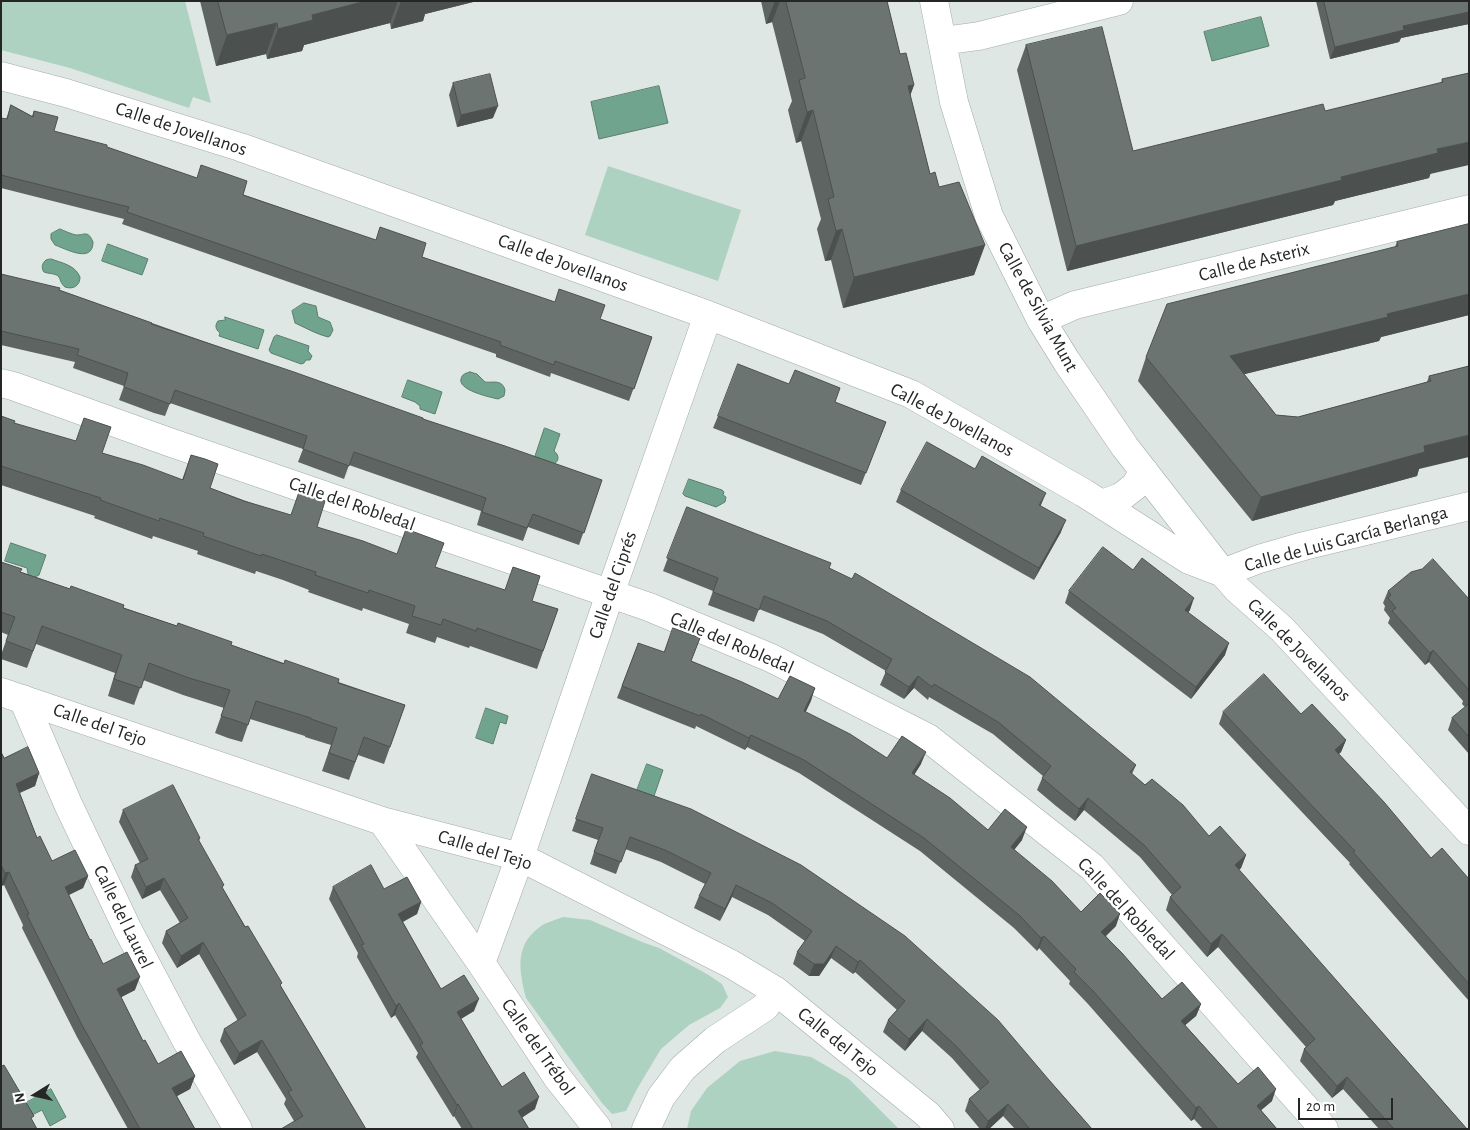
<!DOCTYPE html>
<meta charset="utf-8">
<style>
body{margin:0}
#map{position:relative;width:1470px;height:1130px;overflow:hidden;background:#dee7e3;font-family:"Alegreya Sans",sans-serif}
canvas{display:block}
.frame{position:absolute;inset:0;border:2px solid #242725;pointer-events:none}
.north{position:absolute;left:10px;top:1070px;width:50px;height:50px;-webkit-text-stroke:4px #fff;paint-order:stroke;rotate:260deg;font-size:14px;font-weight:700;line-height:20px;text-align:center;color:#242725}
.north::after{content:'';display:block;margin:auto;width:18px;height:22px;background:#242725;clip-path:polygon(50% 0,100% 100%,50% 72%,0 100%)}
.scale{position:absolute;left:1298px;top:1098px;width:95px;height:22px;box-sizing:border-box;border:2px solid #242725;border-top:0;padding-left:6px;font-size:15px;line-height:18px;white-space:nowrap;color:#242725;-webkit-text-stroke:4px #fff;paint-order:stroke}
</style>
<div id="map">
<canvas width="1470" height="1130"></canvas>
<div class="frame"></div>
<div class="north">N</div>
<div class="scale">20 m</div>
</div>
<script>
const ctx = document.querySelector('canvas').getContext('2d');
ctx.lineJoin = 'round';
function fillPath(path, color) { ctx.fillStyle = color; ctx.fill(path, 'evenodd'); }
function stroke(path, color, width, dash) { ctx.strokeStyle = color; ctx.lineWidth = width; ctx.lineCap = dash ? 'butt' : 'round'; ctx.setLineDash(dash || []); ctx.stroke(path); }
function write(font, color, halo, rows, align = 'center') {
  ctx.font = font + ' "Alegreya Sans",sans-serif'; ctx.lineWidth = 4.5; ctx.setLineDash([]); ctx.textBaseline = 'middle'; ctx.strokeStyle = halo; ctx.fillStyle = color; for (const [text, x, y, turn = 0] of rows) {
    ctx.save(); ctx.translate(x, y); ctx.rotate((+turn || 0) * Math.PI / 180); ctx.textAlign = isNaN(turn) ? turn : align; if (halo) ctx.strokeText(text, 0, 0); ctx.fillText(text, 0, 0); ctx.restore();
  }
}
const green = new Path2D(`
 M1 1H185L211 103 193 97 189 108 70 68 1 50Z
 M608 166 741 210 718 281 585 235Z
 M563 917 590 920 642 942 659 948 707 974 722 984 728 997 720 1008 689 1025 661 1049 637 1089 626 1111 612 1114 602 1103 526 998C519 970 514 945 541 926 547 922 556 920 563 917Z
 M775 1051 811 1057 849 1079 899 1129H687L691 1111 707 1088 740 1061Z`);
const water = new Path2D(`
 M1261 17 1269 46 1212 61 1204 32Z
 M659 86 668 123 599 139 591 102Z
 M60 229C65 231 71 234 76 235 85 235 88 230 93 242 93 264 66 249 55 245L51 239V234Z
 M108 244 148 259 142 275 102 261Z
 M51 259C62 263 75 265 80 277 80 285 74 290 65 287 61 284 61 281 59 277 56 273 49 274 44 272 41 268 42 263 46 260Z
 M304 303 316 306 318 317 330 322 333 330 330 336 328 337C316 334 306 328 295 323L292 311Z
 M225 317 264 330 258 349 219 336 220 333C215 329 215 325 218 321L225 320Z
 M277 335 309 346 308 351 312 356 310 360H306L304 363 301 364 271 353 269 350 274 337Z
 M470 372 477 374 485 382C493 383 502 379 505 390L504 396 498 399C489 397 458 390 461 379 462 374 466 373 470 372Z
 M408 380 442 392 435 414 420 409V406L415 402 402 397Z
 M545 428 560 434 554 451C560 456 559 461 553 465L534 459 544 429Z
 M689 479 722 490 724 492 723 495 726 497 725 502 716 507 685 496 683 494Z
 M11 543 46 555 39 575 33 578 28 574 27 568 5 561Z
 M486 708 508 716 506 724 500 722 493 744 476 738Z
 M647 764 663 770 653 799 636 793Z
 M51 1089 66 1117 50 1126 42 1110 32 1115 26 1103Z`);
const minor = new Path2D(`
 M934 1 954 102 989 216 1041 320 1067 362 1125 447 1223 573 1237 589 1282 629 1469 831
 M942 41 979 36 1119 1
 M1 76 66 93 240 147 708 315 911 394 1084 493 1189 560 1223 573
 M1041 320 1075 305 1469 209
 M1 383 13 386 169 442 649 607 771 658 928 738 1092 867 1324 1129
 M1102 504 1121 497 1135 486 1144 471
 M1223 573 1259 559 1304 546 1469 506
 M1 692 382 821 520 857 731 964 776 991 928 1115 940 1129
 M23 699 68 804 128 930 186 1040 238 1129
 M382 821 481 963
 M598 1129 557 1077 481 963 520 857 610 594 708 315
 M646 1129 661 1097 683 1068 715 1040 765 1007 776 991`);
const wall = new Path2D(`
 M200 1H477L425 14 423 21 391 29 390 23 304 45 302 51 267 59 266 54 216 66Z
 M761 1H887L900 54 914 85 910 95 930 174 939 187 985 245 974 275 843 308 831 260 825 261 817 229 821 219 801 141 796 143 788 110 792 101 772 22 766 24Z
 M1316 1H1469V24L1401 38 1399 42 1330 59Z
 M1026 45 1133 151 1325 111 1441 83 1442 79 1469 73 1429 178 1335 201 1333 205 1067 271 1017 70Z
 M453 83 493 118 457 127 449 95Z
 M11 105 32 116 34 111 54 131 107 147 652 337 629 401 551 373 550 377 496 357V354L122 224 124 219 1 188V118L6 119Z
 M1469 224V315L1381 337 1379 341 1244 374 1276 415 1298 417 1427 382 1429 376 1469 366 1419 469 1417 476 1252 521 1138 381 1146 357 1395 247 1397 242Z
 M1 274 59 290 423 419 602 480 579 545 528 527 523 541 477 525 481 511 349 465 344 479 298 462 303 449 170 403 165 416 154 413 119 400 124 386 73 368 75 362 1 345Z
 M835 402 886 422 861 485 713 428 718 416Z
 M1 416 14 423 182 480 191 455 210 488 317 527 435 567 532 601 558 609 537 669 470 646 469 648 437 637 435 643 406 633 409 624 363 608 362 611 308 592 309 590 283 580 256 571 255 574 197 554 198 551 153 536 152 539 94 518 95 516 1 485Z
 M901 490 1041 506 1061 532 1034 580 896 502Z
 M687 507 829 568 1136 765 1132 774 1145 785 1209 836 1246 855 1241 868 1239 870 1467 1129H1379L1343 1089 1332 1098 1300 1061 1304 1049 1306 1047 1254 988 1218 947 1207 957 1166 910 1170 897 1172 895 1140 857 1084 810 1075 821 1056 806 1037 790 1043 776 993 734 929 697 928 700 914 688 904 699 880 685 886 671 823 634 759 609 754 622 708 605 713 591 663 571Z
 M1 562 21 572 405 705 384 764 358 755 349 780 322 771 331 745 305 737V736L250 719 242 742 228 738 215 733 224 708 183 695 143 680 134 705 108 696 115 673 36 644 27 668 1 659V655L8 635 1 632Z
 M1133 570 1190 610 1188 612 1225 655 1191 699 1065 603 1069 591Z
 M1388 591 1469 599V754L1448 730 1452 718 1465 707 1462 704 1463 701 1429 662 1425 665 1388 623 1390 618 1384 610 1385 606 1383 603Z
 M638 644 691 661 778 699 815 688 805 712 887 758 921 764 914 775 988 830 1022 840 1014 850 1081 912 1116 926 1106 936 1162 999 1201 1004 1196 1016 1185 1025 1238 1084 1272 1101 1261 1110 1277 1129H1203L1194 1119 1191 1121 1088 1004 1069 984 1070 981 1039 948 1037 951 1014 928 920 851 799 773 747 747 745 750 696 726 695 729 617 698Z
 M1223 712 1301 714 1346 740 1341 752 1339 754 1431 858 1469 879V1001L1349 864 1350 863 1219 724Z
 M1 752 4 758 39 773 35 786 20 793 37 838 52 861 88 876 83 888 69 895 90 940 103 964 135 990 121 997 143 1041 158 1064 195 1076 190 1089 177 1096 195 1129H128L77 1037 22 928 23 925 4 885 1 886Z
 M592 774 1049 1080 1092 1129H1015L1003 1116 989 1129H980L965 1111 969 1099 980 1090 952 1058 922 1031 905 1051 883 1032 888 1020 897 1010 855 972 853 974 831 958 819 976H809L793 964 797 952 805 941 768 915 732 897 720 921 694 908 699 896 705 884 661 862 625 849 616 874 590 864 598 840 572 831Z
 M123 810 200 838 199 841 223 889 366 1129 294 1121 284 1104 286 1099 257 1052 234 1065 220 1041 224 1029 238 1021 199 954 177 968 162 943 166 931 180 923 160 890 142 899 131 877 135 865 140 863 119 822Z
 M333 887 384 889 421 902 417 914 403 922 427 965 441 989 474 1011 461 1019 483 1056 502 1087 535 1109 522 1117 529 1129H462L454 1116 453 1117 416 1057 418 1053 395 1015 391 1018 357 957 358 953 329 899Z`);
const shadedWall = new Path2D(`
 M366 1H398L390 23 304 45 302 51 267 59 278 29 312 15Z
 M401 1H477L425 14 423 21 391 29Z
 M775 1H780L772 22 766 24Z
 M1469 12V24L1401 38 1399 42 1330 59 1335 47 1403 26Z
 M277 23 266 54 216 66 227 35Z
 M914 85 903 116 908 86Z
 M498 106 493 118 457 127 461 115Z
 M813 110 801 141 796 143 807 112Z
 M1469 142V165L1430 174 1429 178 1335 201 1333 205 1067 271 1076 246 1341 177 1437 149Z
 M842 229 831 260 825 261 836 231Z
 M985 245 974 275 843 308 854 277Z
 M1469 294V315L1381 337 1379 341 1221 380 1230 356 1387 314Z
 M1469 435V457L1419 469 1417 476 1252 521 1261 497 1424 446Z
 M1046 493 1041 505 1034 517 1039 505Z
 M1066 520 1061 532 1034 580 1039 568Z
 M1194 598 1190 610 1181 622 1185 610Z
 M1229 643 1225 655 1191 699 1196 687Z
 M1433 650 1429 662 1425 665 1430 653Z
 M918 676 914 688 904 699 909 687Z
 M815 688 811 701 800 724 804 711Z
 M751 735 747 747 745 750 749 738Z
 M1346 740 1341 752 1330 762 1335 750Z
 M926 752 921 764 907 786 912 773Z
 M39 773 35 786 11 796 16 784Z
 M1088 798 1084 810 1075 821 1079 809Z
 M1027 827 1022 840 1006 860 1011 847Z
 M1246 855 1241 868 1230 877 1235 865Z
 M9 872 4 885 1 886 5 873Z
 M88 876 83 888 60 899 65 887Z
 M164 878 160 890 142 899 146 887Z
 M736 885 732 897 720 921 725 909Z
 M421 902 417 914 394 926 398 914Z
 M1120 914 1116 926 1097 944 1101 932Z
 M1222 934 1218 947 1207 957 1211 944Z
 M1044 936 1039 948 1037 951 1041 938Z
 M203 942 199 954 177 968 181 956Z
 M836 946 831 958 819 976H809L814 964Z
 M860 960 855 972 853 974 858 962Z
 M140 977 135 990 112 1002 117 989Z
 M479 999 474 1011 452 1024 457 1012Z
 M399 1003 395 1015 391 1018 396 1006Z
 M1201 1004 1196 1016 1176 1033 1181 1021Z
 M927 1019 922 1031 905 1051 909 1039Z
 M262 1040 257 1052 234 1065 239 1053Z
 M195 1076 190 1089 168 1101 172 1088Z
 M1347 1077 1343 1089 1332 1098 1337 1086Z
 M1276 1089 1272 1101 1252 1118 1257 1106Z
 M539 1097 535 1109 514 1123 518 1111Z
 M458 1104 454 1116 453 1117 457 1105Z
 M1008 1104 1003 1116 989 1129H985L988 1121Z
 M1199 1106 1194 1119 1191 1121 1196 1108Z`);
const building = new Path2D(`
 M218 1H366L312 15 313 20 278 29 277 23 227 35Z
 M786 1H887L900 54 906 53 914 85 908 86 930 174 935 172 939 187 959 182 985 245 854 277 842 229 836 231 828 199 834 197 813 110 807 112 799 80 805 78Z
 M1324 1H1469V12L1403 26 1404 30 1335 47Z
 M1102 27 1133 151 1323 104 1325 111 1443 82 1442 79 1469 73V142L1437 149 1438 153 1341 177 1342 180 1076 246 1026 45Z
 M490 74 498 106 461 115 453 83Z
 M11 105 33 117 34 111 58 117 54 131 107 145V147L197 178 201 165 247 181 243 195 376 240 380 227 426 243 422 257 555 302 559 289 605 305 600 319 652 337 634 389 555 361 554 365 500 345 501 342 127 212 129 207 1 175V118L7 119Z
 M1469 224V294L1387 314 1388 317 1230 356 1276 415 1298 417 1431 381 1429 376 1469 366V435L1424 446 1425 452 1261 497 1146 357 1167 304 1398 246 1397 242Z
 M1 274 60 288 59 290 152 323 151 324 294 372 423 418V419L505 446 602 480 584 533 533 514 527 528 482 512 486 498 354 452 349 466 303 449 307 436 175 390 170 404 124 387 128 373 77 355 79 349 1 331Z
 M738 364 789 384 795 370 840 388 835 402 886 422 866 473 718 416Z
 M1 416 15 421 14 423 76 441 84 418 111 427 102 453 143 465 183 480 191 455 205 459 218 464 210 488 244 501 291 515 299 492 312 497 325 501 317 527 363 541 397 554 406 529 444 543 435 567 505 590 513 567 540 576 532 601 558 609 543 651 477 628 476 631 443 619 441 625 412 616 415 606 369 590 368 593 315 575 316 572 262 554 261 556 203 536 204 533 160 518 159 521 100 500 101 498 1 466Z
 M927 442 975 469 982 456 1046 493 1039 505 1066 520 1039 568 901 490Z
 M687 507 831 563 829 568 852 579 855 573 1030 677 1136 765 1130 772 1145 785 1152 779 1183 805 1209 836 1220 826 1246 855 1235 865 1467 1129H1394L1347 1077 1337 1086 1304 1049 1315 1039 1259 976 1222 934 1211 944 1170 897 1181 887 1144 845 1088 798 1079 809 1060 793 1042 778 1051 766 998 722 934 684 932 687 918 676 909 687 885 672 892 659 827 621 764 596 759 610 713 592 718 578 667 558Z
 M1103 547 1133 570 1142 558 1194 598 1185 610 1229 643 1196 687 1069 591Z
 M1433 559 1469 599V690L1433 650 1430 653 1392 611 1396 608 1388 598 1391 595 1388 591 1411 572 1422 569Z
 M1 562 22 569 20 572 70 589 71 586 124 605 123 608 177 626 178 623 232 642 231 645 284 664 285 660 339 679 338 683 405 705 390 747 364 737 355 762 329 753 337 728 311 719V718L256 701 248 725 234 720 221 716 230 690 189 678 149 663 141 688 114 679 122 655 42 626 33 651 6 641 15 617 1 612Z
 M673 628 700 638 691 661 742 682 778 699 790 676 815 688 804 711 850 734 887 758 902 736 926 752 912 773 950 798 988 830 1005 809 1027 827 1011 847 1052 881 1081 912 1100 893 1120 914 1101 932 1122 953 1162 999 1182 982 1201 1004 1181 1021 1238 1084 1258 1067 1276 1089 1257 1106 1277 1129H1218L1199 1106 1196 1108 1093 991 1074 972 1076 969 1044 936 1041 938 1019 915 924 838 804 760 751 735 749 738 701 714 700 716 622 686 638 644V643L664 652Z
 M1264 674 1301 714 1312 704 1346 740 1335 750 1384 802 1431 858 1442 848 1469 879V984L1353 852 1355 851 1223 712Z
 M1469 704V737L1452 718Z
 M28 747 39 773 16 784 37 838 40 836 52 861 75 850 88 876 65 887 90 940 91 939 103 964 127 952 140 977 117 989 143 1041 145 1040 158 1064 181 1051 195 1076 172 1088 195 1129H140L82 1025 27 915 29 914 9 872 5 873 1 865V752L4 758Z
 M592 774 691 809 801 865 905 936 998 1020 1049 1080 1092 1129H1030L1008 1104 988 1121 969 1099 989 1082 956 1046 927 1019 909 1039 888 1020 905 1001 860 960 858 962 836 946 824 964H814L797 952 812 931 772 903 736 885 725 909 699 896 711 873 665 850 630 837 621 862 594 852 603 828 576 819Z
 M173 785 200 838 198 839 224 885 222 887 245 927 248 926 282 983 280 985 366 1129H281L303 1116 288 1092 292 1090 262 1040 239 1053 224 1029 246 1015 203 942 181 956 166 931 188 918 164 878 146 887 135 865 148 859 123 810Z
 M371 865 384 889 407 877 421 902 398 914 427 965 441 989 464 975 479 999 457 1012 483 1056 502 1087 524 1072 539 1097 518 1111 529 1129H473L458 1104 457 1105 420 1045 423 1043 399 1003 396 1006 361 945 364 944 333 887Z
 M1 1064 2 1066 4 1065 34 1116 31 1118 37 1129H1Z`);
const streetNames = [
 ["Calle de Jovellanos",181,129,18],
 ["Calle de Asterix",1254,262,-14],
 ["Calle de Jovellanos",563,263,20],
 ["Calle de Silvia Munt",1038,307,61],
 ["Calle de Jovellanos",952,420,28],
 ["Calle del Robledal",352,504,19],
 ["Calle de Luis García Berlanga",1346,539,-15],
 ["Calle del Ciprés",613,585,-71],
 ["Calle del Robledal",732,643,23],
 ["Calle de Jovellanos",1299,650,45],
 ["Calle del Tejo",100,725,19],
 ["Calle del Tejo",485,850,17],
 ["Calle del Robledal",1126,909,47],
 ["Calle del Laurel",123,917,64],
 ["Calle del Tejo",838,1042,39],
 ["Calle del Trébol",538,1047,55]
];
fillPath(green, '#aed2c1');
fillPath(water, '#71a48e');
stroke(water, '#5a7e6e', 1);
stroke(minor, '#a3aca8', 29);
stroke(minor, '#fff', 28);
fillPath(wall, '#5d6461');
fillPath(shadedWall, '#4c514f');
fillPath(building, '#6c7471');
stroke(building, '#4c514f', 1);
write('19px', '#242725', '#fff', streetNames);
</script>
